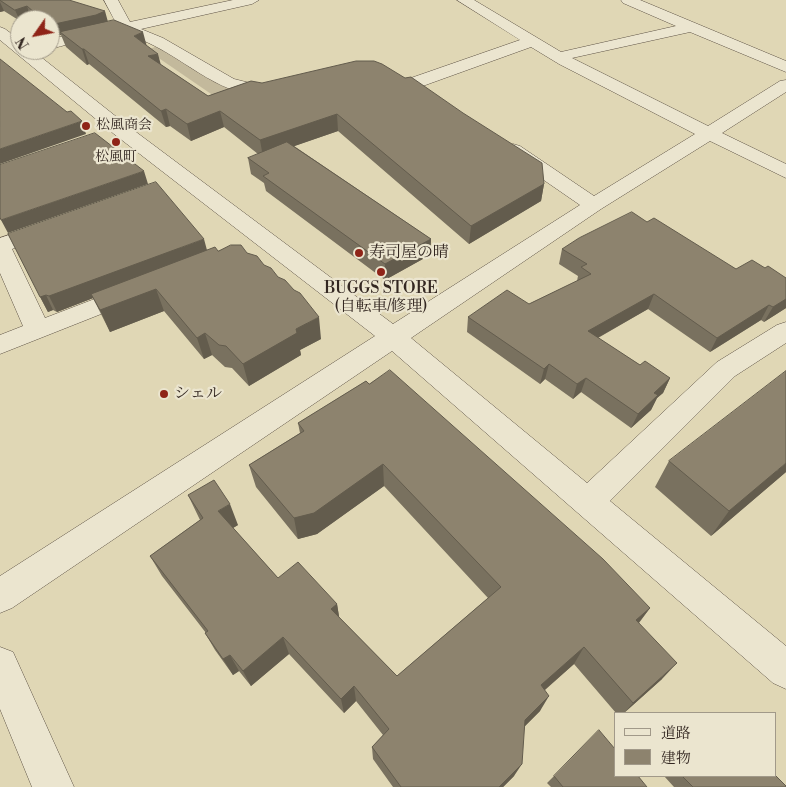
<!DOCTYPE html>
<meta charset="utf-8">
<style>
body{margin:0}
#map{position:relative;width:786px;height:787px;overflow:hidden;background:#e0d7b5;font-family:"Libre Bodoni","Noto Serif JP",serif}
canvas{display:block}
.legend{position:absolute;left:614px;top:712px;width:162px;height:65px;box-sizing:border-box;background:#ebe5cf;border:1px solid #a19989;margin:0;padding:6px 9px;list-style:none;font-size:15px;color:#332721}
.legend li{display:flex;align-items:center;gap:10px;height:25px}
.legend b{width:25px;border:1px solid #a19989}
.north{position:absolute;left:10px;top:10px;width:50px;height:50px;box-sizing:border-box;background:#ebe5cf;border:1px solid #a19989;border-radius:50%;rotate:237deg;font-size:14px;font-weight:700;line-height:20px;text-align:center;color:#332721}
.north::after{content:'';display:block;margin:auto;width:18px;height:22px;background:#8f2418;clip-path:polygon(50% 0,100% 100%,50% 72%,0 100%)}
</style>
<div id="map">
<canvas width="786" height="787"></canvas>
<ul class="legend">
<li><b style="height:6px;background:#ebe5cf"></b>道路</li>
<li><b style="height:14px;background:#8d836e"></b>建物</li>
</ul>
<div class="north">N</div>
</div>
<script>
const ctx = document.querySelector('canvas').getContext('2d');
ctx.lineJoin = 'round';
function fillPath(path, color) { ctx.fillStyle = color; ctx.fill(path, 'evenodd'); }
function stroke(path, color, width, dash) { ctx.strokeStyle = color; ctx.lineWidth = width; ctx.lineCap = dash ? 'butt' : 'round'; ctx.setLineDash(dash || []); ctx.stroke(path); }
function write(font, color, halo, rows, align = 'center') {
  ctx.font = font + ' "Libre Bodoni","Noto Serif JP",serif'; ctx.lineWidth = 4.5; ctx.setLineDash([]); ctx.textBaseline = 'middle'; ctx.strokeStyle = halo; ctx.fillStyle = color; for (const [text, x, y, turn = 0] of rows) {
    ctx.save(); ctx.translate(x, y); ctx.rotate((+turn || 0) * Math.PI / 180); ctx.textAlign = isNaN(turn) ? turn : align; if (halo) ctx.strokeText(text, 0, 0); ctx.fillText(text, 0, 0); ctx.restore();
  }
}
const green = new Path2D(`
 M160 45 269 113 249 120 147 50Z`);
const minor = new Path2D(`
 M104 0H118L130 22 233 0H259L252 4 141 29 163 38 234 79 258 85H279L282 89 279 93C225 106 186 56 139 39 135 37 130 34 125 33 117 31 62 46 50 49V39L117 25Z
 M457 0H474L561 52 676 26 623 3 621 0H640L786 61V72L690 32 572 58 708 126 780 81 786 80V92L722 133 786 164V178L710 141 601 209 411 338 587 483 717 362 777 325 786 322V343L735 376 610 501 786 646V689L773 683 392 351 12 608 0 613V576L375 336 114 134 0 40V27L5 29 20 40V50H32L128 126 393 324 580 205 506 154 503 150 506 146 513 144 520 146 594 196 695 134 559 64 531 47 420 87H408L406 83 408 79 520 40Z
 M48 222 56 224 59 229 56 234 12 249 45 318 131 285 139 287 143 293 139 299 0 354V335L23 326 0 273V238Z
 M0 647 13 652 74 787H32L0 709Z`);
const wall = new Path2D(`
 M0 0 108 22 146 45 160 64 208 96 251 81 544 184 541 201 469 244 338 131 294 146 431 239 430 255 385 280 266 191 264 183 251 174 248 158 258 154 224 127 191 141 170 126 166 127 89 64 87 65 66 47 61 35 53 36 50 34V20H34L31 18 24 20H20V21L4 11 0 12Z
 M647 222 736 269 765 268 786 278V308L764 322 761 320 710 352 648 309 598 338 640 365 670 378 663 393 657 398 651 410 631 428 581 392 573 399 545 379 540 384 467 332 468 317 529 304 577 281 578 276 559 264 562 249Z
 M8 234 247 253 321 339 300 350 301 355 249 386 232 368 225 367 212 355 204 359 164 311 110 332 93 298 57 312 53 310 48 312Z
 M366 381 650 608 639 623 662 679 624 713H616L574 664 545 690 540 711 525 726 514 776 503 787H393L373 759 372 747 383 735 356 701 344 713 289 654 251 686 239 671 233 675 215 650 205 633H206L162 576 150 556 200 520 188 495 238 525 233 528 278 578 337 604 339 617 397 676 488 598 384 486 317 534 298 539 256 487 249 465 300 433 298 423Z
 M669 461 786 472 711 536 655 487Z
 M554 776 647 787H551L547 783Z
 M664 776H775L786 787H674Z`);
const shadedWall = new Path2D(`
 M0 2 4 11 0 12Z
 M27 6 31 18 24 20H20V21L15 10Z
 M105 11 108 22 60 32 61 35 53 36 50 28V25Z
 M143 32 147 47 134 36Z
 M82 49H84L89 64 87 65Z
 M158 54 162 69 148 56Z
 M166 109 170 126 166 127 161 111Z
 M220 111 224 127 191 141 187 124Z
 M337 114 338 131 263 157 260 140Z
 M82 121 86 134 0 164V149Z
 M144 171 148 184 8 233 1 220Z
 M544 184 541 201 469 244 471 226Z
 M204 239 208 254 57 312 49 296Z
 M431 239 430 255 385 280V264Z
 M156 289 164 311 110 332 100 310Z
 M654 294 648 309 583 346 588 331Z
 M46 295 53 310 48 312 40 297Z
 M786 298V308L764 322 773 307Z
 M769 305 761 320 710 352 717 338Z
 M319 317 321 339 300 350 301 355 249 386 243 364 296 329Z
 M205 333 212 355 204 359 197 338Z
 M549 364 545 379 540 384 544 369Z
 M586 378 581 392 573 399 577 384Z
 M670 378 663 393 657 398 651 410 631 428 638 414 654 393Z
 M786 463V472L711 536 729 511Z
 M383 464 384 486 317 534 298 539 294 518Z
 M230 504 238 525 226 532 218 511Z
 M337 604 340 622 331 609Z
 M650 608 636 626V620Z
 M283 637 289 654 251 686 243 671Z
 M584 647 574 664 533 700 541 685Z
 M230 655 239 671 233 675 223 659Z
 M677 663 662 679 624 713 633 703Z
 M354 686 356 701 344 713 341 699Z
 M549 696 540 711 518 733 525 720Z
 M522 764 514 776 503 787H499Z`);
const building = new Path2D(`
 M0 0H69L105 11 96 15 50 25V20H43L27 6 15 10Z
 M114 20 143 32 134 36 158 54 148 56 208 96 251 81 262 83 356 61H374L382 64 405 78 411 77 463 113 542 163 544 184 471 226 337 114 260 140 220 111 187 124 166 109 161 111 84 49H82L60 32Z
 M0 59 67 112 71 111 82 121 0 149Z
 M95 133 144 171 1 220 0 217V165Z
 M287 142 431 239 385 264 263 176 269 173 248 158Z
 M156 182 204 239 49 296 46 295 40 297 8 234Z
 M632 212 647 222 654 218 736 269 752 260 765 268 768 266 786 278V299L773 307 769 305 717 338 654 294 588 331 640 365 645 361 670 378 654 393 658 395 638 414 586 378 577 384 549 364 544 369 468 317 507 290 529 304 591 274 581 267 587 264 562 249 579 238Z
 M231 245H241L247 253 257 256 264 265 271 268 278 277 285 280 294 290 300 293 319 317 296 329 297 333 243 364 226 346 219 345 205 333 197 338 156 289 100 310 91 294 215 247 218 251Z
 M390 370 603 559 650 608 636 620 677 663 633 703 584 647 541 685 549 696 525 720 522 764 499 787H401L372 747 389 729 354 686 341 699 283 637 243 671 230 655 223 659 205 633 208 631 150 556 203 518 188 495 214 480 230 504 218 511 278 578 298 562 337 604 331 609 397 676 501 587 383 464 314 513 294 518 249 465 304 431 298 423 366 381 369 384Z
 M786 371V463L729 511 669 461Z
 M599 730 615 749V776H638L647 787H563L554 776Z
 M775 775 786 786V787H693L682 776H775Z`);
const markers = [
 [86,126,5,"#8f2418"],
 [116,142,5,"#8f2418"],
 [359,253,5,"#8f2418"],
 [381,272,5,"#8f2418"],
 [164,394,5,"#8f2418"]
];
const farPoinames = [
 ["松風商会",96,126],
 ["松風町",116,158,"center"]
];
const poiNames = [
 ["寿司屋の晴",369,253],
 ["BUGGS STORE",381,289,"center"],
 ["(自転車/修理)",381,307,"center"],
 ["シェル",174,394]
];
fillPath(green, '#c3b99c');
stroke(minor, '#5e5346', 1);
fillPath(minor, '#ebe5cf');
fillPath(wall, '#79715f');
fillPath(shadedWall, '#635c4d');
fillPath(building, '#8d836e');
stroke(building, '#635c4d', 1);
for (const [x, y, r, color] of markers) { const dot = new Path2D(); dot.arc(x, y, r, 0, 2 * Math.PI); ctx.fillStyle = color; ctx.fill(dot); stroke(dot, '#ebe5cf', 2); }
write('14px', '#332721', '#ebe5cf', farPoinames, 'left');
write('16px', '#332721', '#ebe5cf', poiNames, 'left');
</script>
